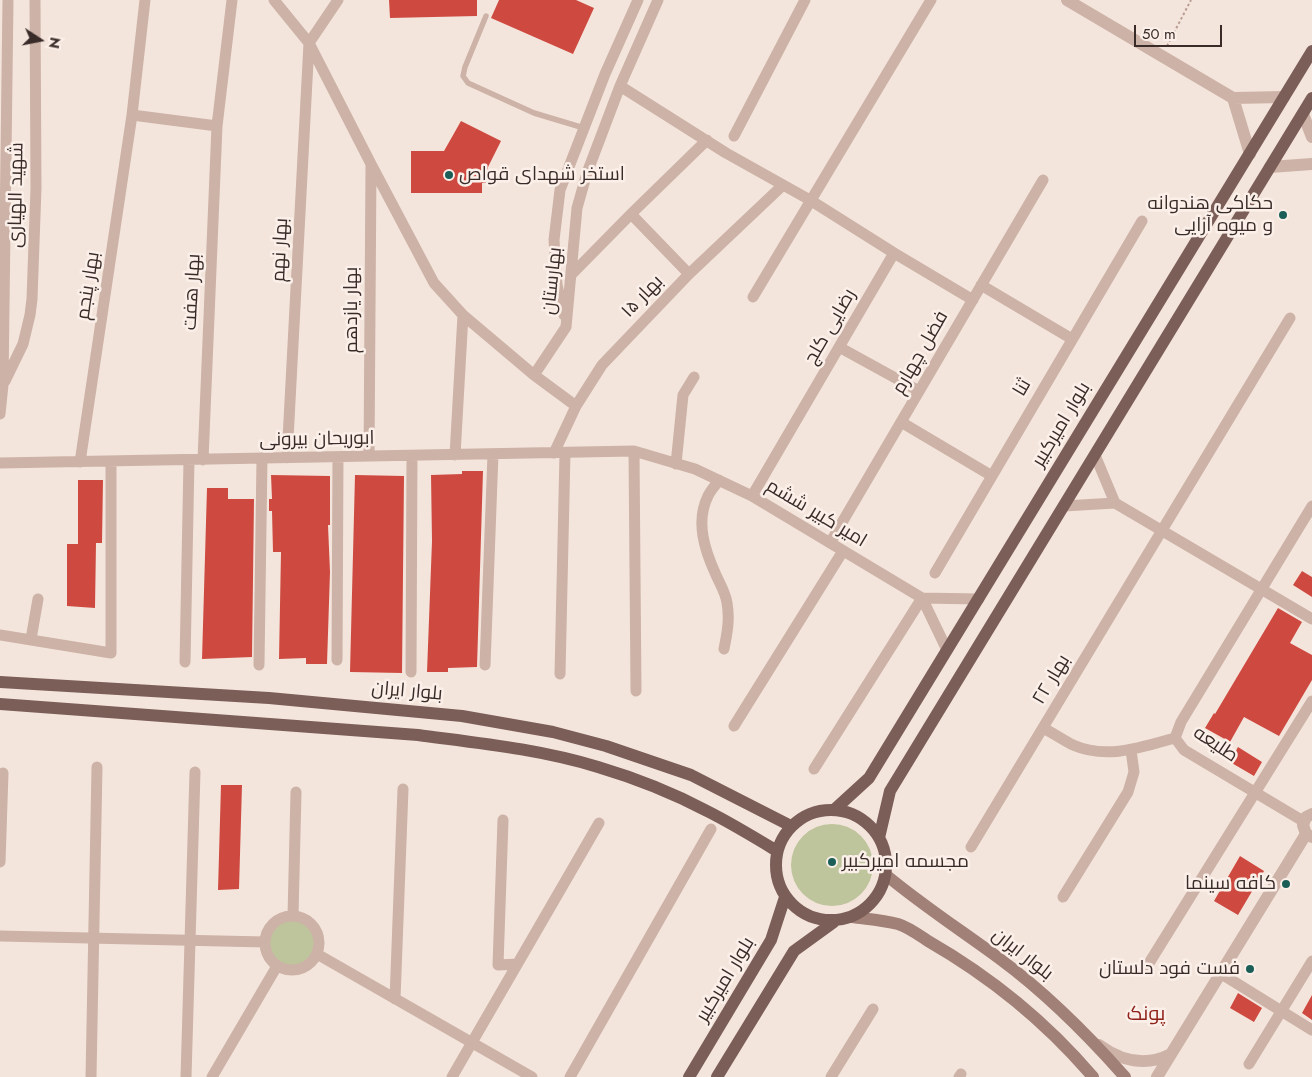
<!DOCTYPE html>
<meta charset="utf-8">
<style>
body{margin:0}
#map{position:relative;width:1312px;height:1077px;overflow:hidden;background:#f4e5dc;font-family:Jost,sans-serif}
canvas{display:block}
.north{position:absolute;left:15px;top:15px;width:50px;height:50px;-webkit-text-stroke:4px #fbf0e9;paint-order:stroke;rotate:101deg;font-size:14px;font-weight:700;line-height:20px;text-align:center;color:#392b28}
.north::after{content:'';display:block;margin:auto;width:18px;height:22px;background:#392b28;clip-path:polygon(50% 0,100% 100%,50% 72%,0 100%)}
.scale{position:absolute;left:1134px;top:25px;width:88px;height:22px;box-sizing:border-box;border:2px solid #392b28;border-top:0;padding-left:6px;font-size:15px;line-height:18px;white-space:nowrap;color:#392b28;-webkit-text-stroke:4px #fbf0e9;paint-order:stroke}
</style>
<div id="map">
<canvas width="1312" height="1077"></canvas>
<div class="north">N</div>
<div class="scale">50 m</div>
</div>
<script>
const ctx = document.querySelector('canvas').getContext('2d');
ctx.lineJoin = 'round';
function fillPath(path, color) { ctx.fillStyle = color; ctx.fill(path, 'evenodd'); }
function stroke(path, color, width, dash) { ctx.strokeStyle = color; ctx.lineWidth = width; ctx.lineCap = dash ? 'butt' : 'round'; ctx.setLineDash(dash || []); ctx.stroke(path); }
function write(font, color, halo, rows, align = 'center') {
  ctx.font = font + ' Jost,Cairo,sans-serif'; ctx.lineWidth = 5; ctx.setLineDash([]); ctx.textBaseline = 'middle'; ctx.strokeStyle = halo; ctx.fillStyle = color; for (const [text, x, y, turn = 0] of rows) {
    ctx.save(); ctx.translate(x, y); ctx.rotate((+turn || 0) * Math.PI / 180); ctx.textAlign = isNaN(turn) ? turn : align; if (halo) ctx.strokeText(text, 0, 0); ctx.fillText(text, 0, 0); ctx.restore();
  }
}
const green = new Path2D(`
 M791 865a41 41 0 1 1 82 0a41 41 0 1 1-82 0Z
 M293 915C310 921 327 936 315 956 291 999 230 933 293 915Z`);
const building = new Path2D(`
 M389 0H477V16L390 18Z
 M499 0H576L594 8 573 54 491 18Z
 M461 121 501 141 488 167 487 183H482V193H411V151H444Z
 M462 471H483L477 667 448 668V672H427L432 541 431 475 462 474Z
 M271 475 330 476V525H328L330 572 327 664H306V658L279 659 281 552H273L272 511H269V499H272Z
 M355 475 404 476 402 673 350 672Z
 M78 480H103L102 543H96L95 608 67 606V544H78Z
 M207 488H228V499H254L252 657 202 659Z
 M1302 571 1312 577V597L1293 585Z
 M1278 608 1302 622 1290 643 1312 655V680L1279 736 1244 717 1230 742 1205 728 1214 713 1215 714Z
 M1238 747 1262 762 1254 776 1230 762Z
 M221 785H242L239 889 218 890Z
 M1240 856 1264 871 1238 915 1214 901Z
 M1238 993 1262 1008 1254 1022 1230 1008Z
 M1312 995V1020L1302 1013Z`);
const path = new Path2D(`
 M1167 46 1191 0`);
const service = new Path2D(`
 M486 16 465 67 463 76 468 83 534 113 584 128`);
const minor = new Path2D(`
 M274 0 309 43 371 164 434 283 463 315 534 375 576 406
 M620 86 726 153 810 200 894 253
 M132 115 217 126
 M734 136 805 0
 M631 214 689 274
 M572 274 631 214 707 140
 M981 285 1072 339
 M753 297 931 0
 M564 315 557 285 554 240 560 190 605 74 638 0
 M839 347 919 391
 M534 375 566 327 577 208 587 173 620 86 658 0
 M5 381 23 344 30 315 32 299 36 188 35 0
 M0 414 3 385 8 0
 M901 422 992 476
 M634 451 636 691
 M554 453 576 406 602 365 689 274 783 185
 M455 455 463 315
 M1095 455 1115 503
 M369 456 371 166
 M287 458 309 43 338 0
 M203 460 217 126 232 0
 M80 462 132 115 145 0
 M0 463 634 451 695 469 752 496 922 598 979 599
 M676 464 683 395 694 377
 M719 480C715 486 710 491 708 496 695 522 705 551 716 575 720 584 726 594 727 603 730 619 727 634 724 649
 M752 496 894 253 973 300
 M1064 506 1115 503 1312 619
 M830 543 1043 180
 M935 573 1142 221
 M922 598 947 650
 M0 635 111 653V461
 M31 639 38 599
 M337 660 338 457
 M185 662 189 460
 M259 665 262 458
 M485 665 493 454
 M411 672 412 456
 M560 674 565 453
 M734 726 843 551
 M1043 728C1053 733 1063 740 1073 745 1107 760 1142 747 1175 738
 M1175 738 1181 722 1312 506
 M1175 738 1184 750 1303 821
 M814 769 922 598
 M503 820 498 965 517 964
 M971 847 1290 318
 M0 862 3 773
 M1063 897 1128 792 1134 772 1131 750
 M293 916 296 792
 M265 943a27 27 0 1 1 54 0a27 27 0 1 1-54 0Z
 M0 936 265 942
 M317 954 532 1077
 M1146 968 1312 701
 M1220 973 1312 1030
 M395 999 403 789
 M1249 1064 1312 961
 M91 1077 97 767
 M186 1077 195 772
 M212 1077 277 966
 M452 1077 599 823
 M570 1077 711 829
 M831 1077 873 1009
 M959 1077 961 1074`);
const tertiary = new Path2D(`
 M1067 0 1233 98
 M1233 98 1250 154
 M1233 98 1284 97
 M1303 114 1312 137
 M1270 167 1312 164
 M1312 814 1306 817 1303 825 1306 834 1312 837
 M1099 1045C1121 1061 1146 1067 1171 1054
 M1157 1077 1306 834`);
const secondary = new Path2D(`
 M886 875C922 905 962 931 1000 959 1046 993 1087 1034 1125 1077
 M852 917C867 919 883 920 898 924 908 927 919 935 928 941 989 976 1047 1023 1093 1077`);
const primary = new Path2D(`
 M0 682 269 698 462 716 553 732 606 746 691 775 791 826
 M0 704 418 735C478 743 539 749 598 767 635 778 673 793 707 811 731 823 754 837 777 851
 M776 865a55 55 0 1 1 110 0a55 55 0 1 1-110 0Z
 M834 810 869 778 1312 51
 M879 838 890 791 1312 98
 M689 1077 771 940 785 897
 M717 1077 794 951 834 922`);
const markers = [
 [449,175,5,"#1a5e57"],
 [1283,215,5,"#1a5e57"],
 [832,862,5,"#1a5e57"],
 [1286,884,5,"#1a5e57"],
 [1250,969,5,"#1a5e57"]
];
const poiNames = [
 ["استخر شهدای قواص",459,175,"left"],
 ["حکاکی هندوانه",1273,204],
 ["و میوه آرایی",1273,226],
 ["مجسمه امیرکبیر",842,862,"left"],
 ["کافه سینما",1276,884],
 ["فست فود دلستان",1240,969]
];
const streetNames = [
 ["شهید الهیاری",17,195,-89],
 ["بهار نهم",281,250,-87],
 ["بهارستان",553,281,-84],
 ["بهار پنجم",89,286,-81],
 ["بهار هفت",193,292,-87],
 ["بهار ۱۵",643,297,-46],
 ["بهار یازدهم",352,310,-90],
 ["رضایی کلج",831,327,-60],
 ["فضل چهارم",921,353,-60],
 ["ثنا",1023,388,-60],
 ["بلوار امیرکبیر",1062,425,-59],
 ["ابوریحان بیرونی",317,440,-1],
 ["امیر کبیر ششم",816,514,31],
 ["بهار ۲۲",1052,680,-59],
 ["بلوار ایران",407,692,5],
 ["طلیعه",1215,745,34],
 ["بلوار ایران",1022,955,38],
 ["بلوار امیرکبیر",726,980,-59]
];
const neighbourhoodNames = [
 ["پونک",1146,1015]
];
fillPath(green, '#bec49b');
fillPath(building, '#ce4a40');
stroke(path, '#b99c91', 2, [2.5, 2.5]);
stroke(service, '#cdb2a7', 5.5);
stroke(minor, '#cdb2a7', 11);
stroke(tertiary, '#cdb2a7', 12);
stroke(secondary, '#a18078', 12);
stroke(primary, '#7c5e58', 12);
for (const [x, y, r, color] of markers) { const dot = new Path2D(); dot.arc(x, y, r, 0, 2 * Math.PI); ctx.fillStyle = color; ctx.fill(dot); stroke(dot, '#fbf0e9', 2); }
write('19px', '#392b28', '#fbf0e9', poiNames, 'right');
write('19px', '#392b28', '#fbf0e9', streetNames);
write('20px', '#8f221b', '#fbf0e9', neighbourhoodNames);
</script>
